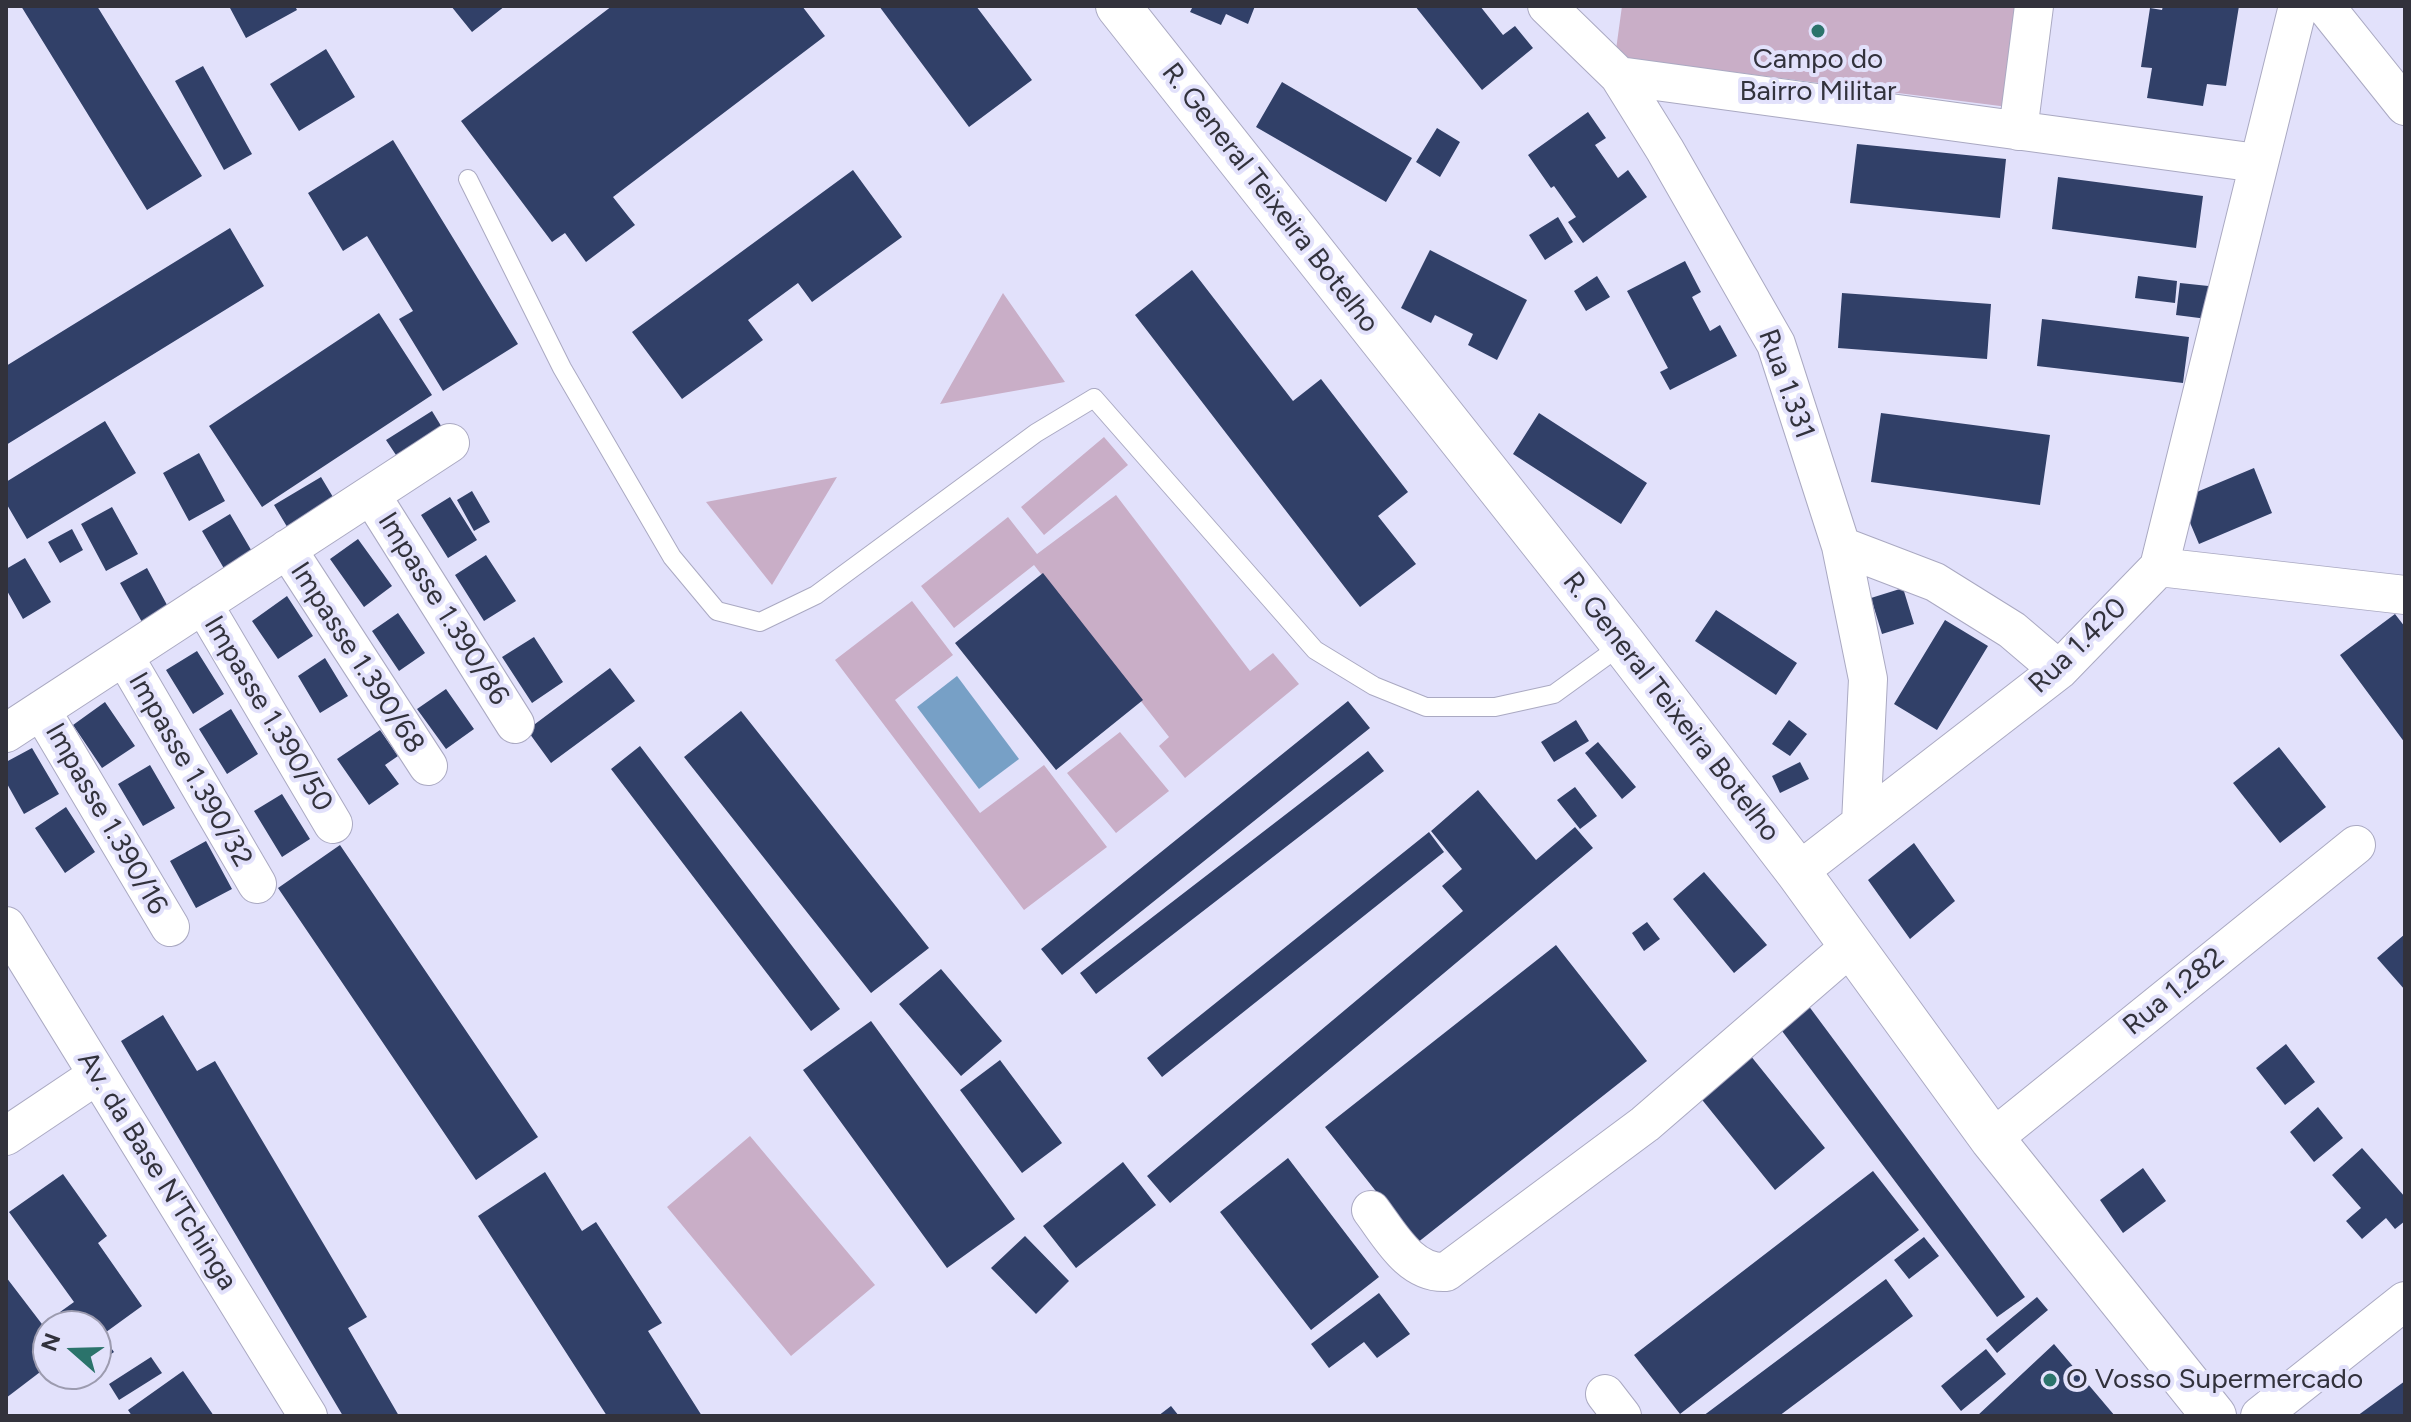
<!DOCTYPE html>
<style>
body{margin:0}
#map{position:relative;width:2411px;height:1422px;overflow:hidden;background:#e2e1fb;font-family:Figtree,sans-serif}
canvas{display:block}
.frame{position:absolute;inset:0;border:8px solid #32323c;pointer-events:none}
.north{position:absolute;left:32px;top:1310px;width:80px;height:80px;box-sizing:border-box;background:#e2e1fb;border:2px solid #9c9baf;border-radius:50%;rotate:290deg;font-size:22px;font-weight:700;line-height:32px;text-align:center;color:#32323c}
.north::after{content:'';display:block;margin:auto;width:28px;height:36px;background:#2b736b;clip-path:polygon(50% 0,100% 100%,50% 72%,0 100%)}
</style>
<div id="map">
<canvas width="2411" height="1422"></canvas>
<div class="frame"></div>
<div class="north">N</div>
</div>
<script>
const ctx = document.querySelector('canvas').getContext('2d');
ctx.lineJoin = 'round';
function fillPath(path, color) { ctx.fillStyle = color; ctx.fill(path, 'evenodd'); }
function stroke(path, color, width, dash) { ctx.strokeStyle = color; ctx.lineWidth = width; ctx.lineCap = dash ? 'butt' : 'round'; ctx.setLineDash(dash || []); ctx.stroke(path); }
function write(font, color, halo, rows, align = 'center') {
  ctx.font = font + ' Figtree,sans-serif'; ctx.lineWidth = 8; ctx.setLineDash([]); ctx.textBaseline = 'middle'; ctx.strokeStyle = halo; ctx.fillStyle = color; for (const [text, x, y, turn = 0] of rows) {
    ctx.save(); ctx.translate(x, y); ctx.rotate((+turn || 0) * Math.PI / 180); ctx.textAlign = isNaN(turn) ? turn : align; if (halo) ctx.strokeText(text, 0, 0); ctx.fillText(text, 0, 0); ctx.restore();
  }
}
const green = new Path2D(`
 M1622 6H2022L2008 107 1615 57Z
 M1003 293 1065 382 940 404Z
 M1104 437 1128 465 1044 535 1021 507Z
 M837 477 772 585 706 502Z
 M1116 495 1250 671 1273 653 1299 684 1185 778 1159 746 1169 737 1034 565 954 628 921 586 1008 517 1037 554Z
 M912 601 953 655 895 700 980 813 1044 765 1107 847 1024 910 835 660Z
 M1120 732 1169 791 1116 833 1067 773Z
 M750 1136 875 1285 791 1356 667 1207Z`);
const water = new Path2D(`
 M957 676 1019 759 979 789 917 707Z`);
const building = new Path2D(`
 M21 6H97L202 176 147 210Z
 M233 6H295L297 10 246 38 230 8Z
 M451 6H505L472 32Z
 M612 6H802L825 36 613 197 635 225 586 262 565 233 552 242 461 121Z
 M879 6H976L1032 80 969 127Z
 M1193 6H1255L1248 24 1226 14 1221 25 1190 12Z
 M1415 6H1480L1503 35 1515 26 1533 48 1482 90Z
 M2163 6H2239L2226 86 2207 84 2203 106 2147 98 2152 68 2141 67 2150 8 2162 10Z
 M326 49 355 97 299 131 270 84Z
 M203 66 252 154 224 170 175 81Z
 M1282 82 1412 158 1386 202 1256 127Z
 M1588 112 1606 138 1595 145 1618 178 1628 170 1647 197 1583 243 1568 222 1576 217 1554 186 1551 188 1528 155Z
 M1437 128 1460 142 1440 177 1416 162Z
 M393 140 518 344 443 391 399 319 413 311 367 236 343 251 308 193Z
 M1857 144 2006 159 2000 218 1850 203Z
 M853 170 902 237 812 302 798 283 748 320 763 340 682 399 632 332Z
 M2058 177 2203 196 2196 248 2052 229Z
 M1558 217 1573 242 1545 260 1529 235Z
 M230 228 264 286 6 445V366Z
 M1430 250 1527 300 1497 360 1468 345 1473 334 1435 315 1431 323 1401 308Z
 M1685 261 1701 292 1692 297 1710 331 1720 325 1737 356 1670 390 1660 372 1668 368 1627 291Z
 M1192 270 1293 401 1321 379 1408 492 1378 516 1416 564 1360 607 1135 315Z
 M1597 276 1610 297 1586 311 1574 291Z
 M2138 276 2177 281 2175 303 2135 298Z
 M2180 283 2218 287 2215 320 2176 315Z
 M1842 293 1991 304 1987 359 1838 348Z
 M379 313 432 395 262 507 209 426Z
 M2042 319 2189 337 2183 383 2037 366Z
 M432 411 443 429 398 458 386 440Z
 M1539 413 1647 483 1621 524 1513 454Z
 M1881 413 2050 435 2040 505 1871 482Z
 M105 421 136 473 27 539 6 503V482Z
 M199 453 225 501 189 521 163 473Z
 M2254 468 2272 513 2199 544 2180 499Z
 M321 477 339 507 292 535 274 505Z
 M472 491 490 522 474 531 457 500Z
 M450 497 477 540 448 558 421 515Z
 M112 507 138 554 106 571 81 524Z
 M230 514 257 560 229 577 202 531Z
 M72 529 83 550 60 563 48 542Z
 M358 539 392 586 364 607 330 559Z
 M486 555 516 601 484 621 455 575Z
 M25 558 51 602 23 619 6 589V569Z
 M147 568 173 616 147 631 120 583Z
 M1043 573 1143 700 1056 770 955 643Z
 M1903 588 1914 624 1882 634 1871 598Z
 M287 596 313 636 278 659 252 621Z
 M1716 610 1797 663 1776 695 1695 641Z
 M398 613 425 653 399 671 372 631Z
 M2395 614 2405 627V743L2340 655Z
 M1945 620 1988 646 1937 730 1894 704Z
 M534 637 563 682 532 703 502 657Z
 M197 651 224 694 193 714 166 670Z
 M325 658 348 696 320 713 298 676Z
 M610 668 635 701 551 763 527 730Z
 M446 689 474 729 446 749 417 709Z
 M1348 701 1370 728 1062 975 1041 949Z
 M105 702 135 746 102 768 73 725Z
 M231 709 258 754 227 774 199 729Z
 M741 711 929 948 871 993 684 757Z
 M1576 720 1589 741 1554 762 1541 742Z
 M1789 720 1807 734 1790 756 1772 744Z
 M380 730 398 756 385 765 399 784 369 805 337 759Z
 M1598 742 1636 787 1622 799 1585 753Z
 M640 746 840 1009 811 1031 611 769Z
 M2279 747 2326 807 2280 843 2233 783Z
 M32 748 59 794 24 814 6 782V762Z
 M1368 751 1384 771 1096 994 1080 973Z
 M1800 762 1809 779 1780 793 1772 776Z
 M150 765 175 808 143 826 118 784Z
 M1575 787 1597 816 1580 829 1557 800Z
 M1478 790 1536 860 1575 827 1593 848 1170 1203 1147 1176 1463 911 1442 886 1462 869 1431 831Z
 M282 794 310 839 282 857 254 811Z
 M66 807 95 852 65 873 35 828Z
 M1429 832 1444 852 1162 1077 1147 1058Z
 M206 841 232 889 196 908 170 861Z
 M1914 843 1955 901 1910 939 1868 880Z
 M340 845 538 1137 476 1180 278 888Z
 M1704 872 1767 945 1734 973 1673 899Z
 M1647 922 1660 939 1644 951 1632 933Z
 M2405 934V990L2377 958Z
 M1556 945 1647 1061 1417 1243 1325 1127Z
 M941 969 1002 1041 961 1076 899 1004Z
 M1805 1001 2025 1297 1997 1317 1776 1023Z
 M163 1015 197 1071 215 1061 367 1317 348 1328 399 1416H343L121 1041Z
 M871 1021 1015 1219 947 1268 803 1070Z
 M2286 1044 2315 1082 2285 1105 2256 1068Z
 M1750 1055 1825 1148 1775 1190 1699 1096Z
 M1000 1060 1062 1143 1022 1173 960 1090Z
 M2318 1107 2343 1138 2314 1162 2290 1132Z
 M2362 1148 2405 1197V1221L2395 1229 2386 1218 2362 1239 2346 1221 2361 1208 2332 1175Z
 M1288 1158 1379 1277 1311 1330 1220 1212Z
 M1123 1162 1156 1205 1076 1268 1043 1226Z
 M2143 1168 2166 1201 2123 1233 2100 1200Z
 M1873 1171 1919 1230 1680 1414 1634 1355Z
 M545 1172 582 1231 596 1222 662 1323 648 1331 702 1416H607L478 1216Z
 M63 1174 107 1236 98 1243 142 1306 102 1335 114 1352 96 1365V1326H69L60 1312 74 1302 9 1212Z
 M1025 1236 1069 1281 1036 1314 991 1268Z
 M1924 1237 1939 1256 1909 1279 1894 1260Z
 M6 1277 48 1332V1366L6 1398Z
 M1886 1279 1913 1316 1779 1416H1703Z
 M1379 1293 1410 1334 1377 1358 1364 1342 1329 1368 1311 1344Z
 M2037 1297 2048 1310 1997 1353 1986 1339Z
 M2054 1344 2115 1416H1977Z
 M1986 1349 2006 1374 1961 1411 1941 1386Z
 M151 1357 162 1373 119 1400 109 1384Z
 M183 1371 214 1416H132L128 1410Z
 M2405 1381V1416H2357Z
 M1171 1406 1179 1416H1158Z`);
const lane = new Path2D(`
 M468 179 562 368 672 557 717 611 760 622 816 595 1036 433 1094 398 1315 650 1374 686 1426 707H1495L1554 694 1623 644`);
const street = new Path2D(`
 M1547 6 1619 76 1665 150 1776 344 1841 546 1868 679 1861 823
 M2325 6 2405 106
 M1619 76 2257 163
 M2018 131 2034 6
 M371 495 515 724
 M1841 546 1935 582 2012 630 2059 670
 M287 549 428 766
 M2159 567 2298 6
 M203 604 333 824
 M124 656 257 884
 M41 710 170 927
 M6 733 450 443
 M1798 872 2059 670 2159 567 2405 595
 M6 926 308 1416
 M6 1136 97 1075
 M1992 1139 2356 845
 M1371 1210C1390 1235 1410 1274 1446 1272L1645 1124 1851 946
 M1605 1394 1622 1416
 M2260 1416 2405 1301`);
const secondary = new Path2D(`
 M1118 6 1623 644 1798 872 1992 1139 2214 1416`);
const markers = [
 [1818,31,8,"#2b736b"],
 [2050,1380,8,"#2b736b"]
];
const poiNames = [
 ["Campo do",1818,60],
 ["Bairro Militar",1818,92],
 ["O Vosso Supermercado",2066,1380,"left"]
];
const streetNames = [
 ["R. General Teixeira Botelho",1270,198,52],
 ["Rua 1.331",1786,384,70],
 ["Impasse 1.390/86",443,609,58],
 ["Rua 1.420",2078,646,-44],
 ["Impasse 1.390/68",357,658,57],
 ["R. General Teixeira Botelho",1671,707,52],
 ["Impasse 1.390/50",268,714,59],
 ["Impasse 1.390/32",190,770,60],
 ["Impasse 1.390/16",106,819,60],
 ["Rua 1.282",2174,992,-39],
 ["Av. da Base N'Tchinga",157,1171,58]
];
fillPath(green, '#c9aec7');
fillPath(water, '#77a0c6');
fillPath(building, '#314068');
stroke(lane, '#aaa9c2', 20);
stroke(street, '#aaa9c2', 40);
stroke(secondary, '#aaa9c2', 46);
stroke(lane, '#fff', 18);
stroke(street, '#fff', 38);
stroke(secondary, '#fff', 44);
for (const [x, y, r, color] of markers) { const dot = new Path2D(); dot.arc(x, y, r, 0, 2 * Math.PI); ctx.fillStyle = color; ctx.fill(dot); stroke(dot, '#e2e1fb', 3); }
write('28px', '#32323c', '#e2e1fb', poiNames);
write('28px', '#32323c', '#e2e1fb', streetNames);
</script>
